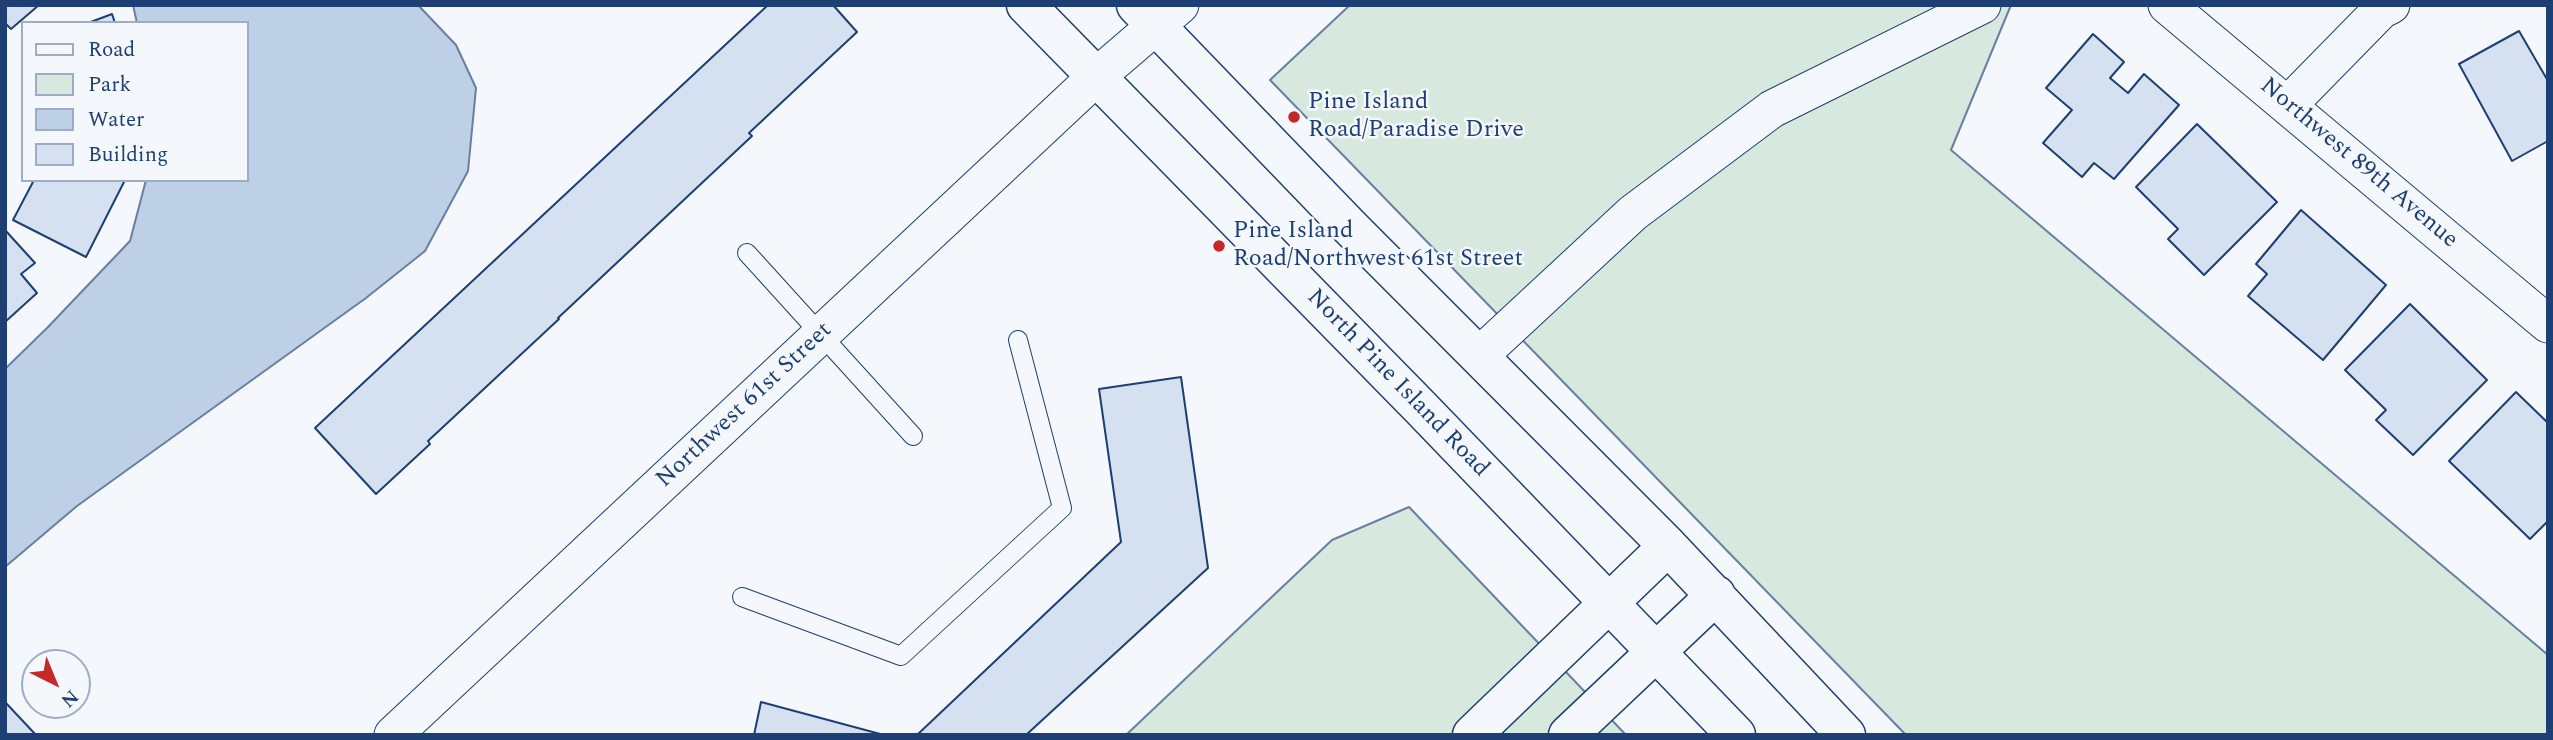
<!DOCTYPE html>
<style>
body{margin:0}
#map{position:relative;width:2553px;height:740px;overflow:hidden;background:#f4f7fb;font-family:Spectral,serif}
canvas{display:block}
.frame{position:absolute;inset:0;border:7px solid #1d3f73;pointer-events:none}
.legend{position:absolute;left:21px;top:21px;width:228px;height:161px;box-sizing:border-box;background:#f4f7fb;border:2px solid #9eadc5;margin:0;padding:9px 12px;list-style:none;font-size:21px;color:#1d3f73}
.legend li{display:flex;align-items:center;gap:14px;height:35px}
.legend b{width:35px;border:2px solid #9eadc5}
.north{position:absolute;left:21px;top:649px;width:70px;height:70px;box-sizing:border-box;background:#f4f7fb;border:2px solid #9eadc5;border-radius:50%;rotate:137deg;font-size:19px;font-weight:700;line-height:28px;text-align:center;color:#1d3f73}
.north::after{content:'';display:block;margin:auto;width:24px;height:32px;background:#c62828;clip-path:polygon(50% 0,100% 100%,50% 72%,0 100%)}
</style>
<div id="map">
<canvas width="2553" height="740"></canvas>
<div class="frame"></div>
<ul class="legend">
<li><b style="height:9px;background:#f4f7fb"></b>Road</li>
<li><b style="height:19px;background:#d7e8df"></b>Park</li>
<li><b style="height:19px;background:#bed0e5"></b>Water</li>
<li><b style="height:19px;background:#d5e0f0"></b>Building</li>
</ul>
<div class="north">N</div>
</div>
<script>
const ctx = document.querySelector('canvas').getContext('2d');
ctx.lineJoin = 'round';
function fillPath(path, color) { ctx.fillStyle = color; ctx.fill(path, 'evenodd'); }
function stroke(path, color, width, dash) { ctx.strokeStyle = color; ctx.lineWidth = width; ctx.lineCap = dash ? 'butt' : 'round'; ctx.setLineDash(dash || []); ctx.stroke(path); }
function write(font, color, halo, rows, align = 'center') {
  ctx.font = font + ' Spectral,serif'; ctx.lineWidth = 5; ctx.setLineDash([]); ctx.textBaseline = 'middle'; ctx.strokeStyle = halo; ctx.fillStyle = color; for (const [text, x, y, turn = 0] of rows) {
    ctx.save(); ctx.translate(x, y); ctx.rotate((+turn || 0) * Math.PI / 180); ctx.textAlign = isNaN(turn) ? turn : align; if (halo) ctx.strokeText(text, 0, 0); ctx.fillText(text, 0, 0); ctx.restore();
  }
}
const green = new Path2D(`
 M1350 5H2011L1951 150 2548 655V735H1906L1270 80Z
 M1409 507 1626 735H1126L1332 540Z`);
const water = new Path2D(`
 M133 5H418L456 45 476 88 468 171 425 251 366 298 77 506 5 567V369L48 327 130 241 146 180H247V23H137Z`);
const building = new Path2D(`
 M5 5H39L11 29 5 23Z
 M768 5H833L857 32 749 133 752 136 558 318 559 319 428 441 430 444 376 494 315 428Z
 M112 14 115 23H88Z
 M2519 31 2548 81V141L2512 161 2459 64Z
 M2093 34 2124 62 2110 78 2128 93 2144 74 2179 105 2114 179 2094 163 2082 177 2043 143 2072 110 2046 88Z
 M2197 124 2277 202 2204 275 2168 239 2178 229 2136 187Z
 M34 180H125L86 257 13 220Z
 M2301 210 2386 285 2323 360 2248 296 2267 274 2256 264Z
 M5 230 35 263 21 274 37 293 5 322Z
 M2410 304 2487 380 2413 455 2376 420 2386 410 2345 370Z
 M1181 377 1208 568 1026 735H917L1121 542 1099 389Z
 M2516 392 2548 423V521L2530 539 2449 461Z
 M5 702 36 735H5Z
 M761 702 884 735H754Z`);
const lane = new Path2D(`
 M747 253 913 436
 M742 597 901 656 1062 508 1018 340`);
const street = new Path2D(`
 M2167 5 2548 324
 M2288 105 2381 10 2391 5
 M1479 356 1633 213 1772 109 1982 5
 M393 735 1096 77 1180 5`);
const secondary = new Path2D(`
 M1026 5 1422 409 1736 735
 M1136 5 1349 226 1668 546 1846 735
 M1472 735 1668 546
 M1568 735 1716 595`);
const markers = [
 [1294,117,7,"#c62828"],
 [1219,246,7,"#c62828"]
];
const poiNames = [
 ["Pine Island",1308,103],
 ["Road/Paradise Drive",1308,131],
 ["Pine Island",1233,232],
 ["Road/Northwest 61st Street",1233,260]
];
const streetNames = [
 ["Northwest 89th Avenue",2358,164,40],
 ["North Pine Island Road",1397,384,46],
 ["Northwest 61st Street",745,406,-43]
];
fillPath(green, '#d7e8df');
stroke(green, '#687fa3', 2);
fillPath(water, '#bed0e5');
stroke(water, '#687fa3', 2);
fillPath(building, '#d5e0f0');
stroke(building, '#1d3f73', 2);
stroke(lane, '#1d3f73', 20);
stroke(street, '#1d3f73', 39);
stroke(secondary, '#1d3f73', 41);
stroke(lane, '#f4f7fb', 18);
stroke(street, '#f4f7fb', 37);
stroke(secondary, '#f4f7fb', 38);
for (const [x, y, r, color] of markers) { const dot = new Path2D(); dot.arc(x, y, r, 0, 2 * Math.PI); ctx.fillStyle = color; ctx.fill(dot); stroke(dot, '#f4f7fb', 2.5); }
write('24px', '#1d3f73', '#f4f7fb', poiNames, 'left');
write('24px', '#1d3f73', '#f4f7fb', streetNames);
</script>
